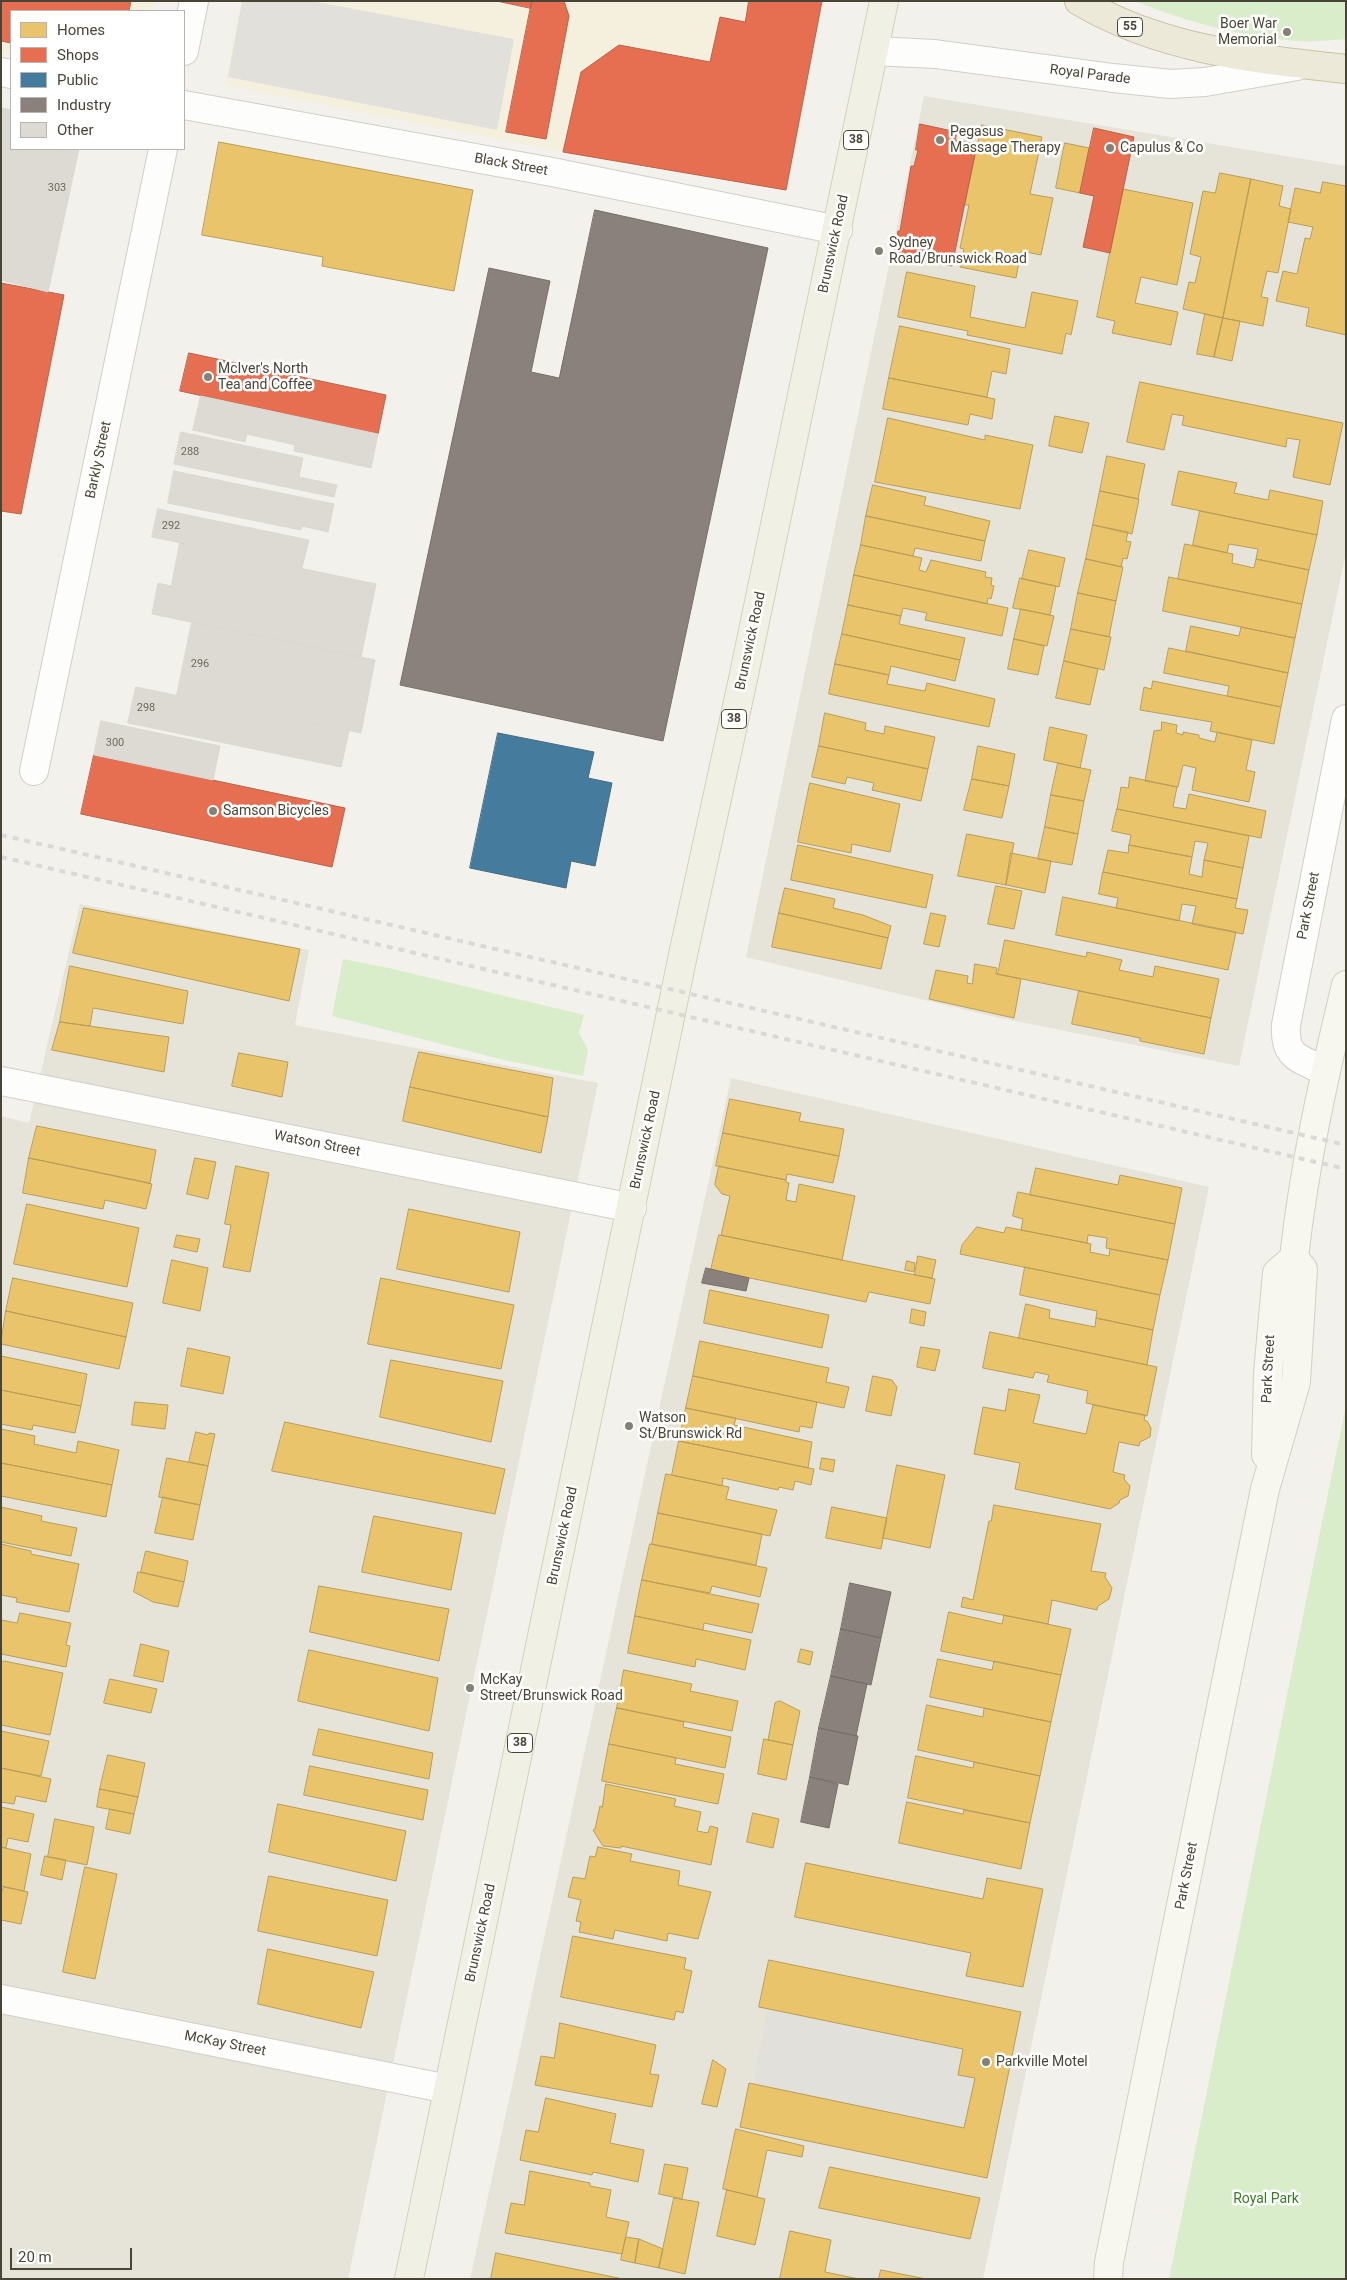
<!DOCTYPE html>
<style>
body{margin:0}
#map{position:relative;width:1347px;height:2280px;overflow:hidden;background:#f2f1eb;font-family:Roboto,sans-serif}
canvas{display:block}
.frame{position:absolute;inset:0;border:2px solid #494536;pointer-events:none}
.legend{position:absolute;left:10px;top:10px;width:175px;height:140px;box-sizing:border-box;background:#fff;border:1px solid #b6b5af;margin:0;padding:6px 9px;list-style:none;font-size:15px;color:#494536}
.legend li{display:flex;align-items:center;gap:10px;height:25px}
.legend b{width:25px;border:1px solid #b6b5af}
.scale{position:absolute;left:10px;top:2248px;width:122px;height:22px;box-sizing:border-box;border:2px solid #494536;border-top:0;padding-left:6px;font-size:15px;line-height:18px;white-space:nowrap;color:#494536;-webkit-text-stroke:4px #fff;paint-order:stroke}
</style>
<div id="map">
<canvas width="1347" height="2280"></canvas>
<div class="frame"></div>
<ul class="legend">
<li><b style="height:14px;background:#e9c46a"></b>Homes</li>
<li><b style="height:14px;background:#e76f51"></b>Shops</li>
<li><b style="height:14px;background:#457b9d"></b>Public</li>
<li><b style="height:14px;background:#8a817c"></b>Industry</li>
<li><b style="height:14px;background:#dcdad3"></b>Other</li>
</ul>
<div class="scale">20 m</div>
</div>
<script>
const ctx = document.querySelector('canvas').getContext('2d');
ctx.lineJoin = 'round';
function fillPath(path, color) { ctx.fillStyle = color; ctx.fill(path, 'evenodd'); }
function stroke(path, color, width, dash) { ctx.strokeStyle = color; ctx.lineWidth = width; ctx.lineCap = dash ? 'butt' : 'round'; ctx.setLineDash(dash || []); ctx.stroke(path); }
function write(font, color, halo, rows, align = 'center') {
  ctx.font = font + ' Roboto,sans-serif'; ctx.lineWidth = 5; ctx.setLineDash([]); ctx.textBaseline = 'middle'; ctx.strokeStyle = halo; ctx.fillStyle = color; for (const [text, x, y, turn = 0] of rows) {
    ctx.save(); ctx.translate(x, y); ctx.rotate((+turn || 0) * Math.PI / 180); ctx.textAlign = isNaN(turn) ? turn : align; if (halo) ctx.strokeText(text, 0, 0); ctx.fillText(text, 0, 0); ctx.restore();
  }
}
const residential = new Path2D(`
 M924 96 1346 166V552L1239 1066 991 1016 746 957Z
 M80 904 309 950 295 1025 598 1083 348 2279H1V1116L29 1123Z
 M731 1078 1209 1187 983 2279H470Z`);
const commercial = new Path2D(`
 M1 1H155L154 11H11V55L1 53Z
 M241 1H822L786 190 563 152 225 85Z`);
const green = new Path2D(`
 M1135 1H1339L1346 3V39C1331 40 1315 42 1300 41 1244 38 1187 22 1135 1Z
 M343 959 389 968 584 1015 579 1033 588 1050 583 1076 504 1060 332 1016Z
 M1346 1406V2279H1169L1321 1527Z`);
const parking = new Path2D(`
 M242 1H311L514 39 497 130 228 77Z
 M768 2009 963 2049 958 2074 975 2078 964 2128 753 2084Z`);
const homes = new Path2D(`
 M982 125 1042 137 1030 194 1053 198 1041 255 1021 251 1016 278 960 267 964 249 960 248 969 205H965Z
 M219 142 473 190 454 291 322 266 323 257 202 235Z
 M1065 143 1089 148 1080 193 1056 188Z
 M1220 173 1251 179 1223 318 1183 309 1189 282 1195 283 1201 257 1190 254 1203 191 1215 193Z
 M1251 179 1283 186 1279 206 1291 209 1278 273 1267 271 1261 297 1268 298 1263 326 1223 318Z
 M1323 182 1346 186V335L1306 326 1309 308 1276 301 1283 271 1297 274 1305 238 1310 239 1313 227 1288 222 1295 188 1320 193Z
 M1123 189 1193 203 1177 285 1141 277 1135 303 1178 312 1171 345 1112 333 1115 321 1097 317Z
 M907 272 975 286 970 317 1025 328 1032 292 1078 301 1071 335 1066 333 1062 354 967 335 968 331 898 317Z
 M1205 314 1223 318 1214 357 1197 354Z
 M1223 318 1240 321 1232 361 1214 357Z
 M900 326 1010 349 1006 374 992 371 987 397 889 378Z
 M889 378 995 399 992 419 970 414 968 425 883 409Z
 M1140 382 1343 423 1330 485 1293 477 1300 440 1287 438 1286 447 1182 425 1184 416 1172 414 1164 450 1127 442Z
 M1055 416 1089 423 1082 453 1049 446Z
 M888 418 985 440V435L1033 445 1020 509 875 482Z
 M1107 456 1145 464 1138 499 1100 491Z
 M1179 471 1237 483 1234 493 1268 500 1270 490 1323 501 1317 535 1172 505Z
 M873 485 926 497 924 505 990 521 985 541 866 516Z
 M1100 491 1139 499 1132 534 1093 525Z
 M1200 511 1317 535 1309 570 1256 559 1258 549 1229 544 1227 553 1193 545Z
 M866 516 985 541 981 561 915 548 913 556 861 545Z
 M1093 525 1128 532 1126 541 1131 542 1127 559 1123 558 1121 567 1086 559Z
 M1185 544 1233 554 1232 563 1254 568 1256 559 1309 570 1302 604 1178 579Z
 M861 545 922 558 919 570 926 572 931 560 986 572 985 577 992 578 991 585 994 586 991 599 988 598 987 604 854 575Z
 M1029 550 1065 558 1059 587 1022 579Z
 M1086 559 1123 567 1116 601 1078 593Z
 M854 575 1008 608 1002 636 925 620 927 613 903 608 901 616 848 605Z
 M1169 577 1302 604 1295 638 1163 611Z
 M1020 578 1056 586 1050 615 1013 608Z
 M1078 593 1116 601 1109 637 1071 629Z
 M848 605 901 616 899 624 965 638 960 660 842 634Z
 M1021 609 1054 616 1047 646 1014 639Z
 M1191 626 1239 636 1241 627 1295 638 1288 673 1186 651Z
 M1071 629 1111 637 1104 670 1064 661Z
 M842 634 960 660 955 681 891 666 889 675 835 664Z
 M1014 639 1044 646 1038 675 1008 669Z
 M1169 648 1288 673 1281 707 1227 696 1229 686 1164 673Z
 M1064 661 1098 669 1090 705 1056 698Z
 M835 664 889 675 887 684 925 691 927 683 995 699 989 727 829 694Z
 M1153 681 1281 707 1274 744 1210 731 1212 722 1140 710 1144 687 1151 689Z
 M825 713 866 723 865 730 884 734 885 726 935 737 928 769 819 746Z
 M1162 722 1177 725 1176 733 1183 735V732L1199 735V738L1215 742 1217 732 1252 740 1246 770 1255 772 1249 802 1192 790 1196 768 1183 765 1178 787 1145 781 1154 731 1161 730Z
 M1050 727 1087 735 1080 768 1044 760Z
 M819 746 928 769 921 801 872 790 874 783 847 777 845 784 812 777Z
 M978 746 1015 754 1009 786 972 779Z
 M1058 763 1091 770 1084 801 1051 795Z
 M1130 777 1177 787 1173 807 1186 809 1189 794 1266 811 1261 838 1117 809 1121 787 1128 788Z
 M972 779 1009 786 1002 818 964 810Z
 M810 783 900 804 890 852 852 844 851 853 798 842Z
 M1051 795 1084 801 1078 834 1045 827Z
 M1117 809 1249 836 1243 868 1204 860 1208 843 1195 841 1192 857 1129 845 1131 835 1112 831Z
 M1045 827 1078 834 1072 865 1038 859Z
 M967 834 1014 843 1006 885 958 876Z
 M798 845 933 875 926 908 791 880Z
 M1129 845 1192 857 1189 874 1202 877 1204 860 1243 868 1237 899 1103 872 1108 850 1128 853Z
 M1011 853 1051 861 1045 893 1006 885Z
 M1103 872 1237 899 1235 908 1248 910 1243 934 1192 924 1196 906 1182 904 1179 921 1116 908 1118 898 1099 894Z
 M996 886 1022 891 1014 929 988 924Z
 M785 888 835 899 833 908 863 915 891 926 888 938 779 913Z
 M1063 897 1236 932 1228 970 1056 935Z
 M84 908 300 949 289 1001 73 953Z
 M779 913 888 938 881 969 772 947Z
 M931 913 946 916 939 947 924 944Z
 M1005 940 1086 957 1087 952 1122 960 1119 970 1153 977 1155 966 1219 979 1211 1018 998 974Z
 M975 964 997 968 996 974 1021 979 1014 1018 929 999 936 970 968 976 967 983 972 984Z
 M70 966 188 991 183 1024 93 1008 90 1026 60 1022Z
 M1079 991 1211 1018 1204 1054 1140 1041V1038L1072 1024Z
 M60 1022 169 1037 164 1072 52 1050Z
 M419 1052 553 1078 548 1117 410 1087Z
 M239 1053 288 1062 282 1097 232 1086Z
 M410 1087 548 1117 541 1153 403 1121Z
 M730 1099 801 1113 799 1121 844 1129 839 1156 723 1133Z
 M37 1126 156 1150 150 1183 29 1158Z
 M723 1133 839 1156 833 1183 787 1174 786 1180 716 1166Z
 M29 1158 152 1184 146 1209 105 1200 103 1209 23 1193Z
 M195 1158 216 1162 208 1199 187 1194Z
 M236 1166 269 1173 250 1272 223 1267 231 1225 225 1224Z
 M719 1166 786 1180V1182L789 1183 786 1200 796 1202 799 1184 855 1196 842 1260 721 1235 730 1196 722 1194 715 1185Z
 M1036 1168 1118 1185 1120 1175 1182 1188 1175 1224 1030 1195Z
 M1018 1192 1175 1224 1168 1260 1106 1248 1107 1238 1088 1235 1087 1243 1021 1230 1023 1219 1013 1216Z
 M27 1204 139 1228 127 1287 14 1264Z
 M409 1209 520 1232 509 1292 397 1269Z
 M977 1227 1004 1233 1006 1227 1087 1243 1091 1244 1090 1252 1109 1256 1110 1249 1168 1260 1160 1295 960 1254 962 1245Z
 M177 1235 200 1239 197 1252 174 1247Z
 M719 1235 935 1279 930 1304 869 1292 866 1302 711 1270Z
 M918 1256 936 1260 932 1278 915 1275Z
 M172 1260 208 1268 200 1311 163 1303Z
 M907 1261 915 1263 914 1272 905 1270Z
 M1025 1267 1160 1295 1153 1330 1096 1318 1097 1311 1020 1295Z
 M13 1278 133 1303 126 1337 6 1311Z
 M381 1278 514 1305 501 1369 368 1344Z
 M710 1290 829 1315 822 1348 704 1323Z
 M1026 1304 1050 1310 1049 1318 1095 1327 1096 1318 1153 1330 1147 1365 1019 1338Z
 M912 1309 926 1312 924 1326 910 1323Z
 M6 1311 126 1337 119 1369 1 1344Z
 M990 1332 1157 1367 1147 1416 1086 1403 1088 1391 1047 1382 1049 1375 1035 1372 1033 1378 983 1368Z
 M700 1341 829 1368 826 1382 849 1387 844 1408 693 1376Z
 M921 1347 940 1350 935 1371 917 1367Z
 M188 1348 230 1357 223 1394 181 1386Z
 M1 1356 87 1374 81 1406 1 1390Z
 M391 1360 503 1381 491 1442 380 1417Z
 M693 1376 817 1402 812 1428 800 1426 799 1432 686 1408Z
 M873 1376 892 1380 897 1387 891 1416 866 1411Z
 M1009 1389 1040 1395 1033 1423 1086 1434 1093 1405 1145 1415 1144 1420 1147 1421 1151 1428 1150 1437 1140 1442 1139 1446 1119 1442 1113 1472 1125 1475 1124 1479 1130 1486 1128 1496 1120 1500 1119 1503 1110 1509 1015 1489 1020 1463 974 1454 983 1407 1005 1411Z
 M1 1390 81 1406 75 1433 33 1425 32 1430 1 1424Z
 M135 1402 168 1405 165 1429 132 1425Z
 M686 1408 736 1418 734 1425 812 1442 808 1468 679 1441Z
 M285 1422 505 1469 495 1514 272 1471Z
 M1 1429 35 1436 34 1444 76 1453 78 1441 119 1450 112 1485 1 1463Z
 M196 1432 208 1435 209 1433 215 1434 208 1466 189 1462Z
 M679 1441 814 1469 811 1485 795 1481 793 1490 779 1487 778 1490 723 1478 722 1486 672 1475Z
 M167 1458 208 1466 200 1505 159 1497Z
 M822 1458 835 1460 833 1472 820 1469Z
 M1 1463 112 1485 106 1517 1 1496Z
 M897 1465 945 1475 930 1548 883 1538Z
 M666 1474 729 1487 726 1499 777 1510 770 1536 658 1513Z
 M163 1497 200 1505 193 1540 155 1533Z
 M994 1505 1101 1524 1091 1571 1106 1573 1105 1577 1112 1588 1109 1599 1098 1606 1097 1610 1052 1600 1048 1624 961 1607 963 1597 973 1600 989 1521H991Z
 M1 1507 42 1516 41 1521 77 1528 71 1556 1 1542Z
 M832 1507 887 1518 881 1549 826 1538Z
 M658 1513 762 1534 756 1565 652 1544Z
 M374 1516 462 1533 451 1590 362 1572Z
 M1 1544 31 1551V1554L79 1564 69 1612 16 1602 17 1598 1 1595Z
 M650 1544 767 1568 760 1597 712 1586 710 1593 642 1580Z
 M146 1551 188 1561 184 1582 141 1572Z
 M138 1572 184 1582 178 1607 153 1602 134 1592Z
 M642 1580 759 1604 752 1633 704 1623 703 1630 635 1616Z
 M319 1586 449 1609 439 1661 310 1632Z
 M949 1612 1002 1624 1004 1615 1071 1629 1061 1675 941 1651Z
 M20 1613 71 1623 66 1645 70 1646 66 1667 1 1654V1620L17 1623Z
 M635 1616 751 1640 745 1670 696 1659 695 1667 628 1653Z
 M141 1644 169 1651 163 1682 134 1676Z
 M801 1649 813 1652 810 1665 798 1662Z
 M309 1650 438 1678 429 1731 298 1701Z
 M938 1659 992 1670 994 1661 1061 1675 1051 1722 930 1697Z
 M4 1661 63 1673 50 1735 1 1725V1663Z
 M624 1670 692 1684 690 1691 738 1701 732 1731 617 1708Z
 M110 1679 157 1689 151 1713 104 1703Z
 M780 1701 800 1711 793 1745 768 1740 775 1703Z
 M927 1705 983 1717 984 1708 1051 1722 1040 1776 918 1750Z
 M617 1708 684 1722 683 1727 731 1737 725 1768 609 1744Z
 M319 1729 433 1753 429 1779 313 1755Z
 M1 1731 49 1741 41 1776 1 1768Z
 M764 1739 793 1745 786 1780 758 1774Z
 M609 1744 676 1758 675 1764 724 1774 718 1804 602 1781Z
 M108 1755 145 1763 138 1797 100 1789Z
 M916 1756 973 1768 974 1762 1040 1776 1030 1823 908 1798Z
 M310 1766 428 1790 423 1820 304 1795Z
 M1 1768 51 1779 46 1802 16 1796 14 1804 1 1802Z
 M606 1784 676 1799 674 1806 701 1812 697 1831 708 1833 710 1826 718 1828 711 1865 621 1846V1848L603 1846 593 1830 595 1829 600 1806 602 1807Z
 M100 1789 138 1797 134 1814 97 1807Z
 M907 1802 963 1814 964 1810 1030 1823 1021 1869 899 1843Z
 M278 1804 406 1831 396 1881 269 1852Z
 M1 1807 34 1814 28 1842 8 1838 6 1848 1 1847Z
 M110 1809 134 1814 130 1834 106 1829Z
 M753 1813 779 1819 773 1848 747 1842Z
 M55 1819 94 1827 87 1865 48 1857Z
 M1 1847 31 1854 24 1891 1 1886Z
 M598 1847 632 1854 630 1861 680 1871 678 1885 711 1892 698 1939 668 1933 667 1941 615 1930 613 1939 579 1932 581 1922 576 1921 581 1900 568 1897 573 1877 585 1879 590 1856 595 1857Z
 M45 1856 66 1860 62 1880 41 1875Z
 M806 1863 983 1899 987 1878 1043 1889 1023 1987 966 1976 971 1953 795 1917Z
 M85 1867 117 1874 95 1979 63 1972Z
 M269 1876 388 1900 377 1956 258 1931Z
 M4 1887 28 1892 21 1924 1 1920V1894Z
 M573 1936 686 1958 684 1969 692 1971 683 2013 676 2011 674 2020 561 1997Z
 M268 1949 374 1972 361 2028 258 2004Z
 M769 1960 1021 2012 987 2178 740 2127 749 2083 964 2128 975 2078 958 2075 963 2049 759 2007Z
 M560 2023 656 2045 650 2074 659 2075 652 2107 535 2085 541 2056 554 2058Z
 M713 2060 726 2069 717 2107 702 2104Z
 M546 2098 616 2114 610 2143 644 2150 638 2182 593 2172 592 2175 520 2160 526 2130 538 2132Z
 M736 2129 804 2146 802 2157 767 2150 757 2197 723 2189Z
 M665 2164 688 2168 682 2199 659 2194Z
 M830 2167 980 2198 970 2239 819 2208Z
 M530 2171 590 2183V2186L611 2190 606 2217 629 2222 622 2254 505 2233 511 2203 524 2205Z
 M727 2190 765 2199 755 2245 717 2236Z
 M674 2198 699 2202 685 2274 659 2268Z
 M790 2231 831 2240 825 2272 859 2279H780Z
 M626 2237 639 2239 635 2263 621 2260Z
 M639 2239 663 2249 659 2268 635 2263Z
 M496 2253 623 2279H491Z
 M881 2270 926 2279H879Z`);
const shops = new Path2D(`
 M1 1H131L129 11H11V43L1 41Z
 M497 1H532L531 8Z
 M532 1H564L569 16 546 139 506 132Z
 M749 1H822L786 190 563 152 581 72 619 45 710 62 720 17 745 22Z
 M920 124 957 132 955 140 977 144 952 266 911 258 909 263 892 260 898 231H900L911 166H914L918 150H916Z
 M1094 128 1134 137 1110 253 1083 247 1094 196 1080 193Z
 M1 283 64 295 21 514 1 511Z
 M189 353 386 395 378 434 180 391Z
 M94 755 345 808 332 867 81 814Z`);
const public = new Path2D(`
 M498 733 594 752 588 778 612 783 595 866 571 861 566 888 470 868Z`);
const industry = new Path2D(`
 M595 210 768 248 663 741 400 685 489 268 550 281 531 372 559 378Z
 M706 1268 749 1278 746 1291 702 1283Z
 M850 1583 891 1592 881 1638 841 1629Z
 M841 1629 881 1638 871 1685 831 1676Z
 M831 1676 867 1684 856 1736 819 1728Z
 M819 1728 858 1736 848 1785 810 1777Z
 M810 1777 838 1784 829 1828 801 1822Z`);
const building = new Path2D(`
 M1 108 11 110V149H79L48 292 1 280Z
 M201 396 378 434 371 468 294 451 295 445 247 434 245 442 193 430Z
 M181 432 303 458 299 477 337 485 334 497 174 464Z
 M174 471 334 504 328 532 302 526 301 530 168 503Z
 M158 509 309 540 302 568 152 537Z
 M180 543 376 584 361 657 152 614 158 583 171 586Z
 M192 622 375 660 361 733 177 695Z
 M136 687 349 731 341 767 128 723Z
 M101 721 220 746 213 780 94 755Z`);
const street = new Path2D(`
 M184 51 194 1
 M874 51 935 54 1113 78 1171 84 1205 82 1297 66
 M1 72 11 74
 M184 105 552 172 838 230
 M34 771 163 149
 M1325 1071C1299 1058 1284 1058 1286 1025L1346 719
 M1 1081 632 1208
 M1 1999 448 2089`);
const secondary = new Path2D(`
 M1266 1455 1268 1373 1277 1273 1294 1258C1304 1166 1324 1076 1346 985
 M1108 2279 1109 2262 1265 1489 1296 1382 1303 1269 1294 1258`);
const primary = new Path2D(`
 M409 2279 684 950 743 679 884 1`);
const highway = new Path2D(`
 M1079 1C1159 49 1254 59 1346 69`);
const rail = new Path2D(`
 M1 835 1346 1145
 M1 857 1346 1169`);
const markers = [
 [1287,32,5,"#848175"],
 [940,140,5,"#848175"],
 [1110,148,5,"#848175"],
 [879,251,5,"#848175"],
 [208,377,5,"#848175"],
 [213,811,5,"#848175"],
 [629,1426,5,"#848175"],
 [470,1688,5,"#848175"],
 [986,2062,5,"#848175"]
];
const numberNames = [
 ["303",57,188],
 ["288",190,452],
 ["292",171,526],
 ["296",200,664],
 ["298",146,708],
 ["300",115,743]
];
const shields = [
 [1130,27,25],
 [856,140,25],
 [734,719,25],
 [520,1743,25]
];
const shieldNames = [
 ["55",1130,27],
 ["38",856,140],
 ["38",734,719],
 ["38",520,1743]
];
const poiNames = [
 ["Boer War",1277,24,"right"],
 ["Memorial",1277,40,"right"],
 ["Pegasus",950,132],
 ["Massage Therapy",950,148],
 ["Capulus & Co",1120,148],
 ["Sydney",889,243],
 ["Road/Brunswick Road",889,259],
 ["McIver's North",218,369],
 ["Tea and Coffee",218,385],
 ["Samson Bicycles",223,811],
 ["Watson",639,1418],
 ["St/Brunswick Rd",639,1434],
 ["McKay",480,1680],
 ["Street/Brunswick Road",480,1696],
 ["Parkville Motel",996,2062]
];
const streetNames = [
 ["Royal Parade",1090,75,7],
 ["Black Street",511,165,10],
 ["Brunswick Road",834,244,-78],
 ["Barkly Street",99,460,-78],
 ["Brunswick Road",751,641,-78],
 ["Park Street",1309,906,-79],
 ["Brunswick Road",646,1140,-78],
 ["Watson Street",317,1144,11],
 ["Park Street",1269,1369,-87],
 ["Brunswick Road",563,1536,-78],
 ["Park Street",1187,1876,-79],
 ["Brunswick Road",481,1933,-78],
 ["McKay Street",225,2044,11]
];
const parkNames = [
 ["Royal Park",1266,2199]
];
fillPath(residential, '#e6e4d8');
fillPath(commercial, '#f5efde');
fillPath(green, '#daedca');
fillPath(parking, '#e1e0da');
fillPath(homes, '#e9c46a');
stroke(homes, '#b99e5a', 1);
fillPath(shops, '#e76f51');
stroke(shops, '#b86249', 1);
fillPath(public, '#457b9d');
stroke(public, '#466b7e', 1);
fillPath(industry, '#8a817c');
stroke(industry, '#766f67', 1);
fillPath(building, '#dcdad3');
stroke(building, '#dad8d1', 1);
stroke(street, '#d0cfc8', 30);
stroke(secondary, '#d2d0c2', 30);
stroke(primary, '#d5d1b8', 30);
stroke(highway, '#cac3a6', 30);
stroke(street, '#fdfdfc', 28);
stroke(secondary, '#f7f6ef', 28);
stroke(primary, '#f1f0e4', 28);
stroke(highway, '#ede9d9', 28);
stroke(rail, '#d9d9d8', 4, [6, 6]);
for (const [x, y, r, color] of markers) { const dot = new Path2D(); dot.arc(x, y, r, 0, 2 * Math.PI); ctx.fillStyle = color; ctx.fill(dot); stroke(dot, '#fff', 2); }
write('11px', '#6e6b5e', null, numberNames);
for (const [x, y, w] of shields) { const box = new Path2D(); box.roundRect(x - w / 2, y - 9.5, w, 19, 4); ctx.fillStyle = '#fff'; ctx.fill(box); stroke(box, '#494536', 1); }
write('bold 12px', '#494536', null, shieldNames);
write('14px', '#494536', '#fff', poiNames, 'left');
write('14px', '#494536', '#fff', streetNames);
write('14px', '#397d26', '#fff', parkNames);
</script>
